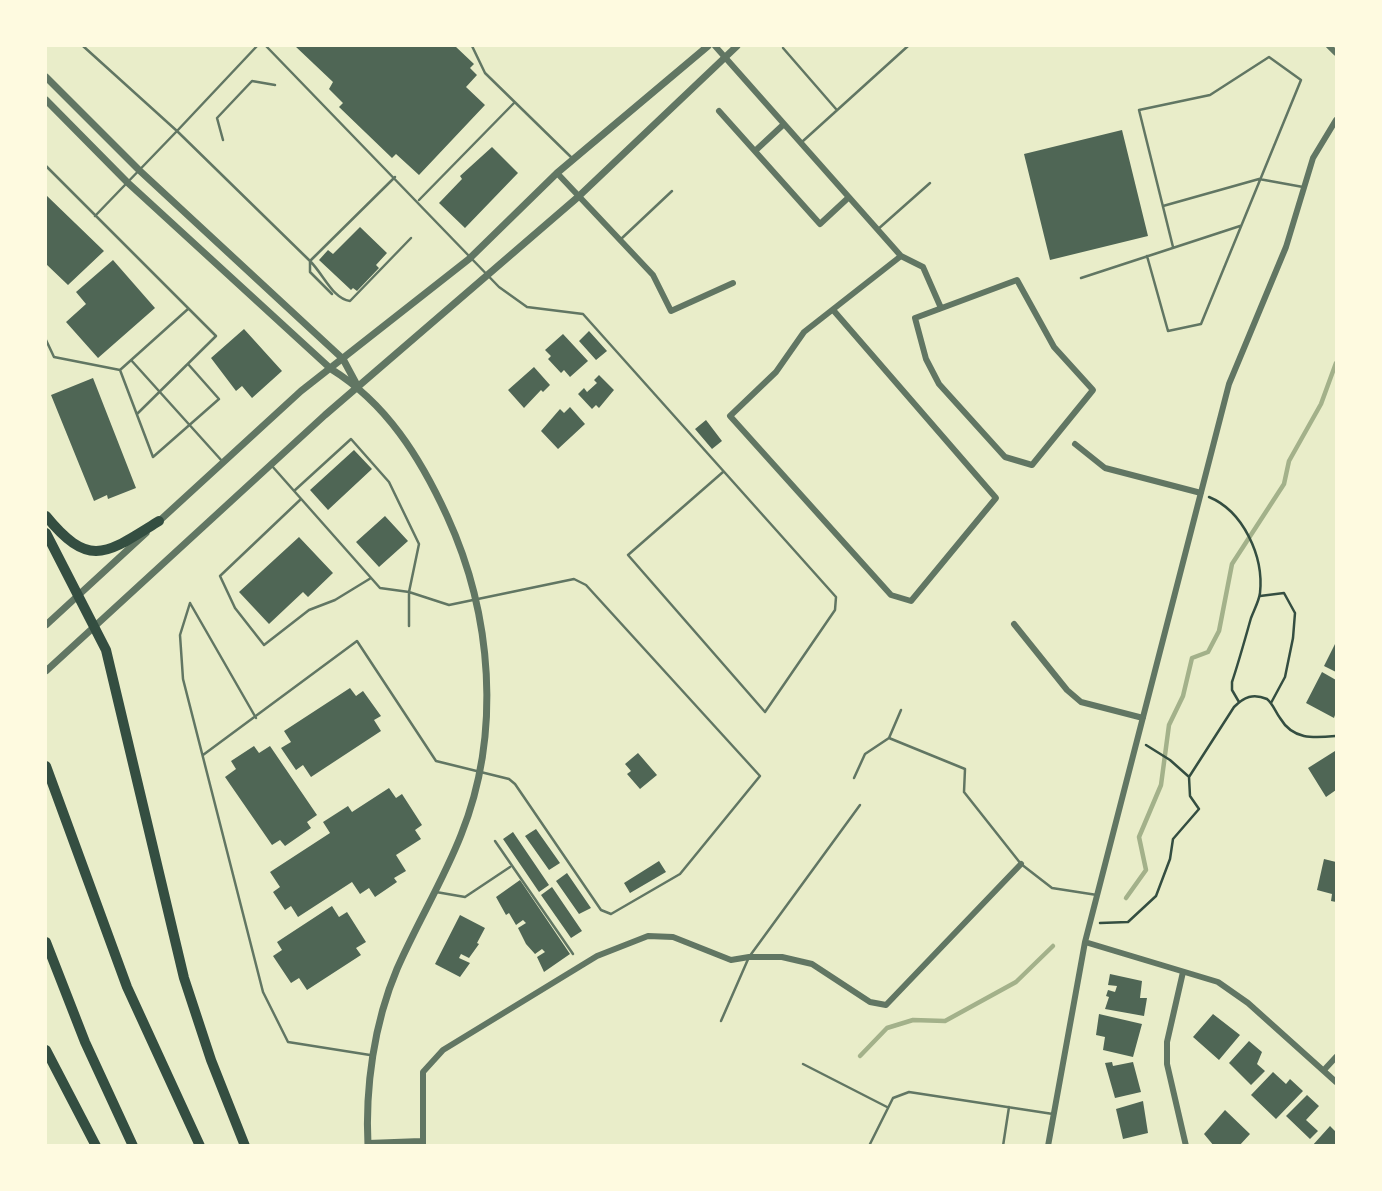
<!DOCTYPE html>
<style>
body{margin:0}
#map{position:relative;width:1382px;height:1191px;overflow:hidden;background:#e9edc9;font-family:Roboto,sans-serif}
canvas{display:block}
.frame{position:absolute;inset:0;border:47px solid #fefae0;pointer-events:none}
</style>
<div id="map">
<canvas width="1382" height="1191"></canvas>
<div class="frame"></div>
</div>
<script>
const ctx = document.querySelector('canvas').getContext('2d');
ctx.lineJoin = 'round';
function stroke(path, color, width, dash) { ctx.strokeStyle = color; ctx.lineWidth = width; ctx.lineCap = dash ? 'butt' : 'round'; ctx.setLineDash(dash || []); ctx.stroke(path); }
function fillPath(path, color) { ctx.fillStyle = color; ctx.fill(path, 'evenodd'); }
const stream = new Path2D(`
 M1126 898 1146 870 1139 837 1161 785 1169 725 1183 696 1192 658 1208 652 1219 631 1232 564 1284 484 1289 461 1321 404 1336 363
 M860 1056 887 1028 913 1020 945 1021 1016 982 1053 946`);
const building = new Path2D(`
 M295 46H455L474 64 470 68 477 75 466 87 485 105 419 175 396 154 392 158 339 107 343 103 329 89 333 82Z
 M1122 130 1148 236 1050 260 1024 154Z
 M492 147 518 173 465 228 439 203 462 179 460 176Z
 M46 195 104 251 68 285 46 264Z
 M360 227 387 253 376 265 379 268 357 291 353 288 351 290 319 260 328 250 333 254Z
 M113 260 155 308 98 358 66 322 86 304 76 292Z
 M244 329 282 371 252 398 242 386 236 391 211 358Z
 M589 331 607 351 596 360 579 341Z
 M563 334 588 361 570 377 564 370 561 373 548 359 551 356 545 350Z
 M534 367 550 385 543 392 541 390 524 408 508 390Z
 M599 375 614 390 599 408 596 405 592 409 578 394 584 388 587 392 597 383 594 380Z
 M93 378 136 488 108 499 107 495 94 501 51 395Z
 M570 407 585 424 558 449 541 431 560 409 564 413Z
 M706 420 722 441 712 449 695 429Z
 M354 450 372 469 328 510 310 490Z
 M385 516 408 541 379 567 356 542Z
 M299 537 333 573 308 597 303 592 269 624 239 592Z
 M1336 642V672L1324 666Z
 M1322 672 1336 680V712L1334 718 1306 703Z
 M350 688 356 696 363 691 381 716 374 720 381 731 311 777 303 765 296 770 281 748 291 742 284 731Z
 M254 746 259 753 270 746 317 815 307 822 311 828 285 846 280 840 272 845 225 777 236 769 231 761Z
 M1335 751 1336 790 1326 797 1308 768Z
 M638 753 657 775 640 789 627 774 631 771 625 764Z
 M389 788 396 798 402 794 422 825 415 830 421 839 396 855 406 871 394 878 397 882 375 897 369 888 360 894 352 882 298 917 291 906 285 910 273 892 280 887 270 872 330 833 323 822 348 806 352 812Z
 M536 829 560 863 549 870 525 836Z
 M513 832 549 885 539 892 503 839Z
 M1324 859 1336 862V902L1331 901 1332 894 1317 890Z
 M659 861 666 872 630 893 624 883Z
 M567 873 591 908 579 914 556 881Z
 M520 880 570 954 544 972 537 957 545 952 542 949 535 954 526 944 518 928 526 923 523 920 516 925 509 913 506 915 496 897Z
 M552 887 582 931 571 938 541 895Z
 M332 906 339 917 347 912 366 942 356 948 361 955 307 990 299 978 291 983 273 956 282 950 277 942Z
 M460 915 485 928 477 943 479 944 469 958 461 954 459 958 470 963 460 977 435 964Z
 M1110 974 1142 981 1140 998H1147L1144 1016 1105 1009 1109 997 1106 996 1108 990 1115 992 1117 986 1108 985Z
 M1099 1014 1142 1024 1133 1057 1103 1050 1105 1037 1096 1035Z
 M1213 1014 1240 1035 1219 1060 1193 1037Z
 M1249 1041 1262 1052 1257 1064 1265 1071 1251 1085 1229 1063Z
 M1112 1062 1113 1066 1133 1062 1141 1092 1115 1098 1105 1063Z
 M1273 1072 1286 1084 1290 1079 1303 1091 1276 1119 1251 1095Z
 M1307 1095 1319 1106 1306 1120 1318 1131 1310 1139 1286 1116Z
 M1143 1101 1148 1133 1123 1139 1116 1109Z
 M1225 1110 1250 1134 1239 1146H1214L1204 1134Z
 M1330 1126 1336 1132V1146H1312Z`);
const path = new Path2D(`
 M1209 497C1243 511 1264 556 1260 593 1259 601 1254 610 1251 618 1245 639 1239 661 1232 682V690L1239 702
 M1260 596 1284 593 1295 613 1293 638 1285 677 1271 703
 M1146 745 1170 760 1188 776
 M1100 923 1128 922 1156 896 1170 859 1173 839 1199 809 1190 796 1189 777 1234 707C1244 697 1253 693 1267 699 1273 704 1275 711 1280 718 1293 740 1313 738 1336 736`);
const service = new Path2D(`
 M83 46 177 131 95 216
 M257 46 177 131 310 261 395 177
 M266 46 499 287 527 307 583 314 836 597 835 610 765 712 628 555 723 472
 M472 46 485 73 573 159
 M783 48 836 109
 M223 140 217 118 252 81 275 85
 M803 141 908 46
 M46 166 216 336 137 414
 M419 200 514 103
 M1163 206 1259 179 1303 187
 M877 230 930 183
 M621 239 672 191
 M1147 256 1168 331 1201 324 1301 80 1269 57 1210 95 1139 110 1173 247
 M310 261C324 275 333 299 350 301L411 238
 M310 261V272L332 294
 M1081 278 1240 226
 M46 340 54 357 120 370
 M131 360 222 461
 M188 364 219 399 153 457 120 370 188 309
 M294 491 351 439 389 482 419 544 409 592V626
 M301 499 220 576 235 608 264 645 309 610 335 600 371 578
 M190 603 180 635 183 679 263 992 288 1042 370 1055
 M190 603 256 718
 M889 738 901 710
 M203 755 357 641 436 761 509 779 515 784 601 910 611 914 680 874 760 776 586 585 574 579 449 605 409 592 380 588 272 466
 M854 778 865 754 889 738 965 769 964 792 1021 864 1052 888 1097 895
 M495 841 573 954
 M436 892 465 897 510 867
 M721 1021 749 957 860 805
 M803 1064 887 1107
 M869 1146 893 1098 909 1092 1053 1114
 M1003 1146 1009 1107`);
const minor = new Path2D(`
 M715 46 901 256 923 267 941 308
 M1329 46 1336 53
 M719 111 820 224 848 198
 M755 151 784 124
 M557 173 653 275 671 311 733 283
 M1017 280 1054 347 1093 390 1032 465 1005 457 939 384 926 359 915 318Z
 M834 311 996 498 911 601 891 595 730 416 776 372 804 332 901 256
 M1075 444 1105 468 1201 493
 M1014 624 1067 690 1081 702 1143 718
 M1085 942 1218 982 1248 1003 1336 1082
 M1183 972 1167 1042V1064L1186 1146
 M1324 1070 1336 1057
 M368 1143 421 1141
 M423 1146V1072L443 1050 597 956 648 936 673 937 731 960 749 957H782L812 964 870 1002 886 1005 1021 864
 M1048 1146 1085 942 1229 384 1286 247 1313 158 1336 120`);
const tertiary = new Path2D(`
 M46 77 139 170 343 359 357 385
 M46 100 127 182 331 369C386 403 420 457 447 516 492 614 502 733 461 835 443 881 417 923 397 969 374 1023 365 1088 368 1146
 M157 523 301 391 469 259 557 173 708 46
 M46 625 146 533
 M46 671 325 415 578 197 737 46`);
const motorway = new Path2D(`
 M46 516C90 570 107 553 159 521
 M46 533 106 650 184 978 211 1060 245 1146
 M46 766 127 987 200 1146
 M46 942 85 1042 133 1146
 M46 1050 96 1146`);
stroke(stream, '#a3b18a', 4.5);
fillPath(building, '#4f6655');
stroke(path, '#344e41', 2.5);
stroke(service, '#617663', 2.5);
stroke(minor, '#617663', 6);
stroke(tertiary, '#617663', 7);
stroke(motorway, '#344e41', 10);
</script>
